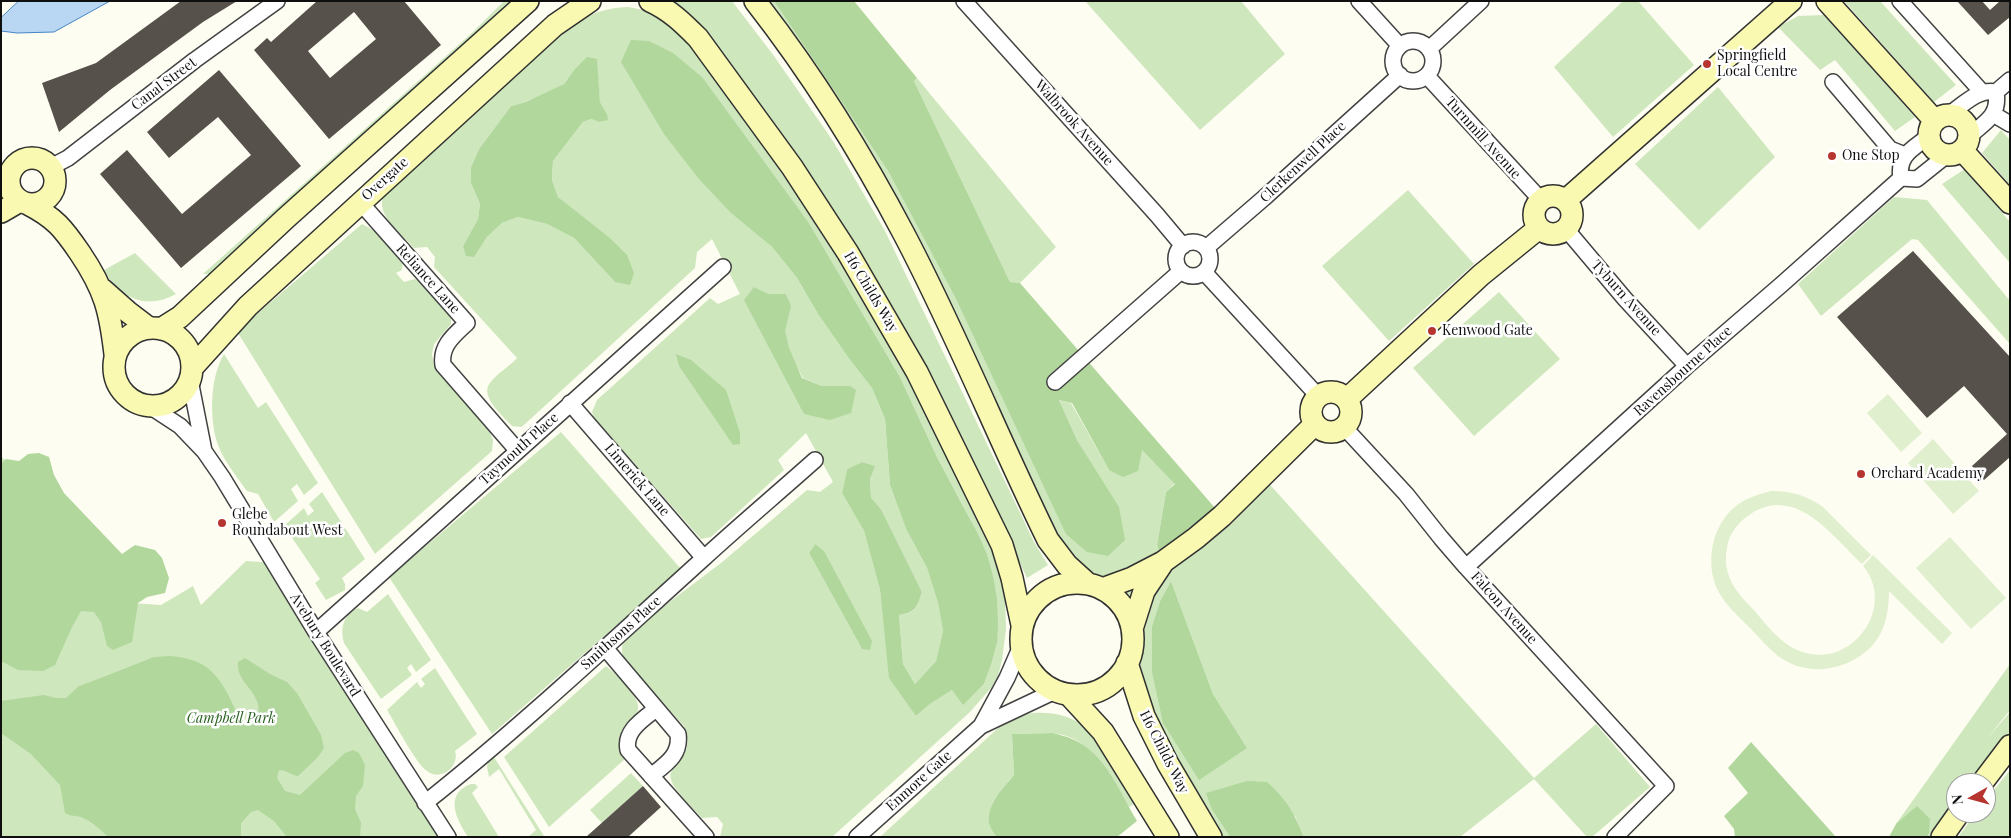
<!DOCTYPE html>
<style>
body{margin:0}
#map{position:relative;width:2011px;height:838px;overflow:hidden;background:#fefdf1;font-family:"Playfair Display",serif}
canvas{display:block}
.frame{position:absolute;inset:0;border:2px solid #0f0f0f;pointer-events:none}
.north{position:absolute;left:1946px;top:773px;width:50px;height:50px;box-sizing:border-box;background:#fff;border:1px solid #9f9f9f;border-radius:50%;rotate:263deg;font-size:14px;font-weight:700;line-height:20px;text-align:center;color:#0f0f0f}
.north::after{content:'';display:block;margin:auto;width:18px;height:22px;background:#b6362f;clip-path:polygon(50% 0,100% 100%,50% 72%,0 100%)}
</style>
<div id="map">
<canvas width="2011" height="838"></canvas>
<div class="frame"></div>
<div class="north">N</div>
</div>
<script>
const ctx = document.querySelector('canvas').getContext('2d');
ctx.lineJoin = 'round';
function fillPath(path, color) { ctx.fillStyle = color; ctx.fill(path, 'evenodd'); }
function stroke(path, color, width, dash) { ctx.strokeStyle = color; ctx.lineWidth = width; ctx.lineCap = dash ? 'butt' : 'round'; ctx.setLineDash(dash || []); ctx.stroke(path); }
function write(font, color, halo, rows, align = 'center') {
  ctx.font = font + ' "Playfair Display",serif'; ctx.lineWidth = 5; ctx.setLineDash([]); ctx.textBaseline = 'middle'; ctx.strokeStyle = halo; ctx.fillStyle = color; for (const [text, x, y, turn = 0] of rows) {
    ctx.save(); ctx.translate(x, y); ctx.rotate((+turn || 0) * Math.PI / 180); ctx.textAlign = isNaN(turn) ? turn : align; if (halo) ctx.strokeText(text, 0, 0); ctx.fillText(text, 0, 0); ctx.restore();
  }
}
const green = new Path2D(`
 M504 1H515L216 269 210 274H203L474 31Z
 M672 1H732L774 56 833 141 885 231 1034 542 1048 565 1027 578 983 486 753 99 692 17Z
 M755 1H774L888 171 958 303 1078 442 1059 400 1071 403 1109 470 1142 450 1175 483 1166 492 1157 545 1163 561 1263 477 1534 778 1596 724 1650 787 1592 837H1587L1534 779 1460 837H1304L1295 816 1212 810 1230 837H1211L1127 663 1132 646V629L1126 612 1115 598 1067 565 937 300ZM1171 581 1213 694 1247 748 1152 672V626L1160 601Z
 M1085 1H1241L1285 54 1200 130Z
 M1623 1H1638L1694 65 1613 137 1554 67Z
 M1844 1H1880L1956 85 1934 102Z
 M628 7 644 10 658 16 679 31 752 127 827 237 896 353 936 429 999 562 1005 596 1006 629 1002 660 998 676 991 688 970 712 832 837H720L723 824 717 817 702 818C694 809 673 790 671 779 667 762 697 761 684 726L626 663C620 652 621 644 627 634L721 563 807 490 820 492 833 482 806 433 778 460 784 470 711 537 701 539 594 418 592 412 597 400 710 298 718 304 740 294 712 239 697 252 695 268 525 424 521 427 512 426C503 416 479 396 490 383 497 373 509 367 517 358L434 267 435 257 427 247 414 248C402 235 374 214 384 195 386 192 390 189 392 186L568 28C587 14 604 8 628 7ZM596 59 600 102 607 114 599 122 591 119 583 122 553 161 552 180 558 197 582 217 615 282 574 238 547 224 518 217 502 223 487 237 474 256 463 246 478 219 480 204 471 183V167L479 149 511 106 526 102 552 91 564 84 574 70ZM757 154 809 223 900 377 937 457 966 511 987 554 997 598V643L992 662 984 684 963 704 952 690 930 704 916 716 885 636 880 590 864 531 842 493 847 469 862 462 874 466 870 479 871 499 881 509 922 592C917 608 917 612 899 615L903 664 915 684 936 661 943 631 938 603 927 568 906 529 890 485 885 419 872 388 850 360 818 314 797 278 772 247 732 214ZM754 287 769 294H786C794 314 785 313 785 331 784 347 796 364 803 378L822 386H850L804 414ZM815 544 862 649 809 553Z
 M1824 15 1915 117 1895 131 1835 60 1820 70 1778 27 1798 16Z
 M917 78 1056 247 1020 283 1010 282 914 81Z
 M1718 87 1775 157 1699 230 1635 164Z
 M2001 130 2010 140V185L1982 153Z
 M1965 169 2010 222V263L1942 184Z
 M1408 190 1474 264 1389 341 1322 266Z
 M1894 197 1927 200 2010 301V344L1918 240 1912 239 1821 316 1798 284Z
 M362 224C380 232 390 246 403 261L402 270 396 273 404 282 415 279 420 282 451 317V324L434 344 432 354 434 366 489 430 493 440 492 451 375 554 238 333 251 319Z
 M135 253 176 294C153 307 131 303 114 284 110 279 106 276 104 270Z
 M1499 292 1560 359 1474 436 1413 368Z
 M224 354 258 408 266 402 318 483 304 495 297 484 291 489 298 501 274 522 258 494 247 491C237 477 224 461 218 445 209 419 210 377 224 354Z
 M561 432 681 569 492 734 389 577Z
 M1 456 131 603 161 605 193 586 201 605 246 561 275 563 448 837H1Z
 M322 492 365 559 342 578 345 584V590L326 600 315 583 320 579 284 526 304 508 308 516 314 511 309 504Z
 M388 594 431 660 416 672 411 664 407 668 412 675 381 699 344 643C340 627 343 616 358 608L367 612Z
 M2010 664V710L1986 740 2010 712V746L1982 783H1956V813L1942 837H1927L1929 833 1896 824Z
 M606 666C616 674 641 696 638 710 636 716 629 720 625 725 617 735 619 748 625 759L549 827 504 757Z
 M435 668 477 734 455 751C460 766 441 782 427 771 416 764 395 723 387 710L417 682 421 688 425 684 421 679Z
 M1033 713C1056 712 1074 716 1091 732L1136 803 1129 807C1110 776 1093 736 1051 733 1038 733 1025 734 1012 734L1014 775C996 795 996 800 990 826L996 837H880L998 728 1019 715Z
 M494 757 544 836 543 837H528L536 830 499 769 489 777 487 767 488 761Z
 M2010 770V834L2007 837H1958L1976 813H1986V800Z
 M631 773 643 786 602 823 590 810Z
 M471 784H475L478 787 472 793 499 837H468C457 820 443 794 471 784Z`);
const forest = new Path2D(`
 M774 1H854L917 78 914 81 1010 282 1020 283 1222 516 1163 562 1157 545 1166 492 1175 484 1142 450 1138 471 1123 477 1109 470 1072 403 1059 400 1078 442 1119 507 1125 540 1108 556 1087 552 1066 534 958 303 888 171Z
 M631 40 649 41 673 53 702 77 809 223 900 377 937 457 978 534 987 554 993 576 997 598 998 624 997 643 992 662 984 684 963 705 952 690 930 704 916 716 889 678 880 590 864 531 842 493 847 469 862 462 875 466 870 479 871 498 881 509 922 592C917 608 916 612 899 615L903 664 915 684 936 661 943 631 938 603 927 568 906 529 890 485 885 419 872 388 850 360 818 314 797 278 772 247 732 214 699 179 664 134 621 62Z
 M587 57 597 59 600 102 607 114 608 120 599 122 591 119 583 122 553 161 552 180 558 197 611 239 627 255 634 273 630 285 615 282 574 238 547 224 518 217 502 223 487 237 474 257 466 256 463 246 478 219 480 204 471 183V167L479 149 511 106 526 102 564 84 574 70Z
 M754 287 769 294H786L791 306 785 331 789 348 802 378 822 386H850L856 390 851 413 830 420 804 414 744 300Z
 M676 354 691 360 726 390 740 433V444L733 445 679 366Z
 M39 453 49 457 54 475 64 493 122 554 135 545 155 550 162 558 169 578 165 593 147 597 138 603 132 642 113 650 107 646 101 622 94 612 81 611 72 627 55 665 43 671 18 670 1 661V464L6 459 19 461 28 454Z
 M815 544 824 551 872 641 870 650 862 649 809 553Z
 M1171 581 1213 694 1247 748 1199 780 1163 723 1152 672V626L1160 601Z
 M169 656C215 658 224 685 241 722L245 725 255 724C258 717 260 708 257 701 252 687 236 679 238 662L245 658 270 674 287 682 297 693 321 735 324 748 318 757 298 776C291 775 287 770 279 770L277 778 285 791 300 795 345 753 353 750 359 753 365 765 363 786 356 796 355 809 361 823 360 837H287L274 821 258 810 251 812 241 823V837H108C101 830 90 820 81 817 74 815 71 817 65 813L60 785 31 754 1 733V701L44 695 56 698H66L79 686 93 681 154 657Z
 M1053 733C1059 735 1066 736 1072 739 1105 752 1120 793 1137 821L1117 837H996C994 833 991 829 990 826 984 808 1003 788 1014 775L1012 734Z
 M1751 742 1836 837H1735L1734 829 1724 816 1748 793 1728 768Z
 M1247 781 1267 782C1287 800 1294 813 1304 837H1230L1212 810 1206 793Z
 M1917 806 1930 819 1929 833 1927 837H1889L1896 824Z`);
const pitch = new Path2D(`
 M1888 394 1922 433 1901 452 1867 413Z
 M1933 439 1979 491 1953 514 1908 463Z
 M1771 491C1791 491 1806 495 1823 507L1871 555 1862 564C1833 537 1797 485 1752 513 1739 521 1729 533 1727 548 1722 574 1735 591 1752 608 1767 625 1783 648 1806 653 1855 666 1896 605 1863 566L1873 555 1952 633 1942 644 1889 591C1889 617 1883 641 1860 656 1835 673 1802 674 1778 656 1768 648 1760 638 1751 629 1739 617 1725 605 1717 589 1705 561 1712 525 1736 506 1746 498 1759 494 1771 491Z
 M1950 537 2006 598 1971 629 1916 568Z`);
const water = new Path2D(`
 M19 1H110L54 32 17 33 1 31V18Z`);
const building = new Path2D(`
 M181 1H237L203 22 110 90 59 132 42 83 96 63Z
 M317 1H404L441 45 329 139 254 50 267 38 271 42ZM354 12 376 39 330 78 308 51Z
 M1957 1H1982L1990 10 2000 1H2010V17L1988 35Z
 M219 70 301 166 181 268 100 174 127 150 182 214 251 155 218 117 169 158 147 132Z
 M1913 251 2010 357V457L1984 480 1972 466 2007 434 1964 386 1927 418 1837 317Z
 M643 786 661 807 628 837H586Z`);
const street = new Path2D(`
 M964 1 1157 215 1183 246
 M1359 1 1400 46
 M1900 1 1982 92
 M1393 61a20 20 0 1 1 40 0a20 20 0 1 1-40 0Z
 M1429 49 1481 1
 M1427 76 1541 200
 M1833 82 1890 149 1905 155
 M1996 92 2010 80
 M1993 114 2010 124
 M1948 115C1962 106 1978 88 1996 92 2000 116 1985 122 1968 137
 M1929 136C1913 149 1897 155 1901 178L1917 179 1947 155
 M51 167 68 158 195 60 277 1
 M360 202 467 323C454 335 440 346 443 365L517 450
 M1566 229 1625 299 1687 366
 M1176 259a17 17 0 1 1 34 0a17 17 0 1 1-34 0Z
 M1206 248 1264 198 1400 75
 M1204 272 1318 396
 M190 380 204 451
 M1055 382 1181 271
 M570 403 704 558
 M151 407 180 426 204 451 222 477 316 632 448 837
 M1344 427 1406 494 1441 538 1466 567 1666 786 1615 837
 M1466 567 1687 366 1781 285 1901 178
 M316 632 723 267
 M606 649 678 734C681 755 666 764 651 776
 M656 709C642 720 624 731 628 750L706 837
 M981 726 1007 678 1021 646
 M425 803C522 726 612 641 704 558 740 525 778 493 815 460
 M857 837 981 726 1055 691`);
const secondary = new Path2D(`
 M650 1C670 10 683 23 698 38L792 167 848 253 917 372 1002 545 1012 578 1022 625
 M755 1C812 74 862 154 905 236 957 335 999 440 1048 540L1067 565 1088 584
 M1827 1 1935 121
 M1929 135a20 20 0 1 1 40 0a20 20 0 1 1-40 0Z
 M1962 150 2010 203
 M9 181a23 23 0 1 1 46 0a23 23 0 1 1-46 0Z
 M1534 215a19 19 0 1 1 38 0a19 19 0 1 1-38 0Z
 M1566 200 1791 1
 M28 204C55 218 63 228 80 253 105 290 110 311 115 354
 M1 212 20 201
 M102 289 128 312 149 328
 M114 367a39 39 0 1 1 78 0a39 39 0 1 1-78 0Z
 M161 329 180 317 286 218 528 1
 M192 368 248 306 555 25 590 1
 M1311 412a20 20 0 1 1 40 0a20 20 0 1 1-40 0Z
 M1347 399 1481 275 1539 228
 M1021 639a56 56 0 1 1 112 0a56 56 0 1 1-112 0Z
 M1102 589 1132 578 1163 562 1196 538 1222 516 1315 424
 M1132 629 1144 591 1162 564
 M1127 663 1144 716 1168 764 1211 837
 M1069 695 1103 732 1168 837
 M1982 783 2010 746
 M1942 837 1959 813`);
const markers = [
 [1707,64,5,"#b6362f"],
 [1832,156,5,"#b6362f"],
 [1432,331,5,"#b6362f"],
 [1861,474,5,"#b6362f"],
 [222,523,5,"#b6362f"]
];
const poiNames = [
 ["Springfield",1717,56],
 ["Local Centre",1717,72],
 ["One Stop",1842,156],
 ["Kenwood Gate",1442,331],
 ["Orchard Academy",1871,474],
 ["Glebe",232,515],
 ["Roundabout West",232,531]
];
const streetNames = [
 ["Canal Street",164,84,-37],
 ["Walbrook Avenue",1074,123,48],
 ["Turnmill Avenue",1483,138,48],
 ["Clerkenwell Place",1303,162,-43],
 ["Overgate",385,179,-42],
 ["Reliance Lane",428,279,48],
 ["H6 Childs Way",871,292,59],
 ["Tyburn Avenue",1626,298,48],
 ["Ravensbourne Place",1683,371,-42],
 ["Taymouth Place",519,449,-42],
 ["Limerick Lane",637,480,49],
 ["Falcon Avenue",1504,608,48],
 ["Smithsons Place",621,633,-42],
 ["Avebury Boulevard",325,645,58],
 ["H6 Childs Way",1164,752,63],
 ["Enmore Gate",919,781,-42]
];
const parkNames = [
 ["Campbell Park",231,719]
];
fillPath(green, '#cee7bd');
fillPath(forest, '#b1d79d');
fillPath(pitch, '#e0efce');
fillPath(water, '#b9d7f2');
stroke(water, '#4585c5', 1);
fillPath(building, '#57514c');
stroke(street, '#424242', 18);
stroke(secondary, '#313131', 24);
stroke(street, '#fff', 15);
stroke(secondary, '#faf9b1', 21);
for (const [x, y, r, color] of markers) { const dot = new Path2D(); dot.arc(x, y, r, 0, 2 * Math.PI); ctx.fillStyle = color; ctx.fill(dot); stroke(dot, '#fff', 2); }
write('14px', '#0f0f0f', '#fff', poiNames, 'left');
write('14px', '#0f0f0f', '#fff', streetNames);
write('italic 14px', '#2a6323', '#fff', parkNames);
</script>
